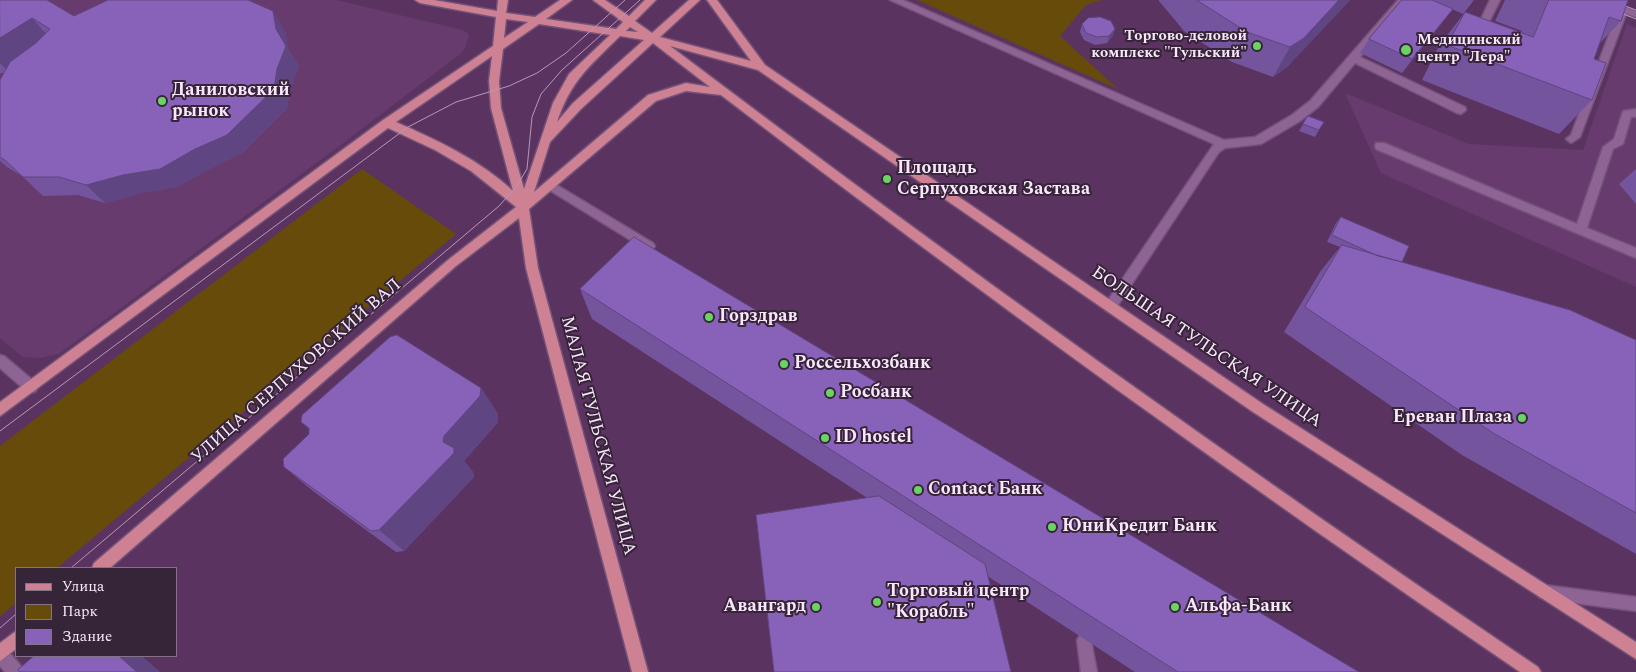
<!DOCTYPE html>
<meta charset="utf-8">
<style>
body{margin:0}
#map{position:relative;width:1636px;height:672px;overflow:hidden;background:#5b3361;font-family:Spectral,serif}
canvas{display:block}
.legend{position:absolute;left:15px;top:567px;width:162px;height:90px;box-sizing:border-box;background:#362438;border:1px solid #847286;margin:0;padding:6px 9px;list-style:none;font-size:15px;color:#fae6fc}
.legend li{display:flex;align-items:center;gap:10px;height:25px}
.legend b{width:25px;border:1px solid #847286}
</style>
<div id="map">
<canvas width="1636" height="672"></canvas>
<ul class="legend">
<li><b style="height:6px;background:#ce8192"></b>Улица</li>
<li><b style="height:14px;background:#674b0a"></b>Парк</li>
<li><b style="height:14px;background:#8862b8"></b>Здание</li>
</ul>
</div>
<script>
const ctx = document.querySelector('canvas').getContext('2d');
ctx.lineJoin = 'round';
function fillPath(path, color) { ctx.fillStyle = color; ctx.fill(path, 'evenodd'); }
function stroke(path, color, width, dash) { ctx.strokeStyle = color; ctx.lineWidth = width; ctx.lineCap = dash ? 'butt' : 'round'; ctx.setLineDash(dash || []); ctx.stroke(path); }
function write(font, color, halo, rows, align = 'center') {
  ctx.font = font + ' Spectral,serif'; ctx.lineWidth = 4; ctx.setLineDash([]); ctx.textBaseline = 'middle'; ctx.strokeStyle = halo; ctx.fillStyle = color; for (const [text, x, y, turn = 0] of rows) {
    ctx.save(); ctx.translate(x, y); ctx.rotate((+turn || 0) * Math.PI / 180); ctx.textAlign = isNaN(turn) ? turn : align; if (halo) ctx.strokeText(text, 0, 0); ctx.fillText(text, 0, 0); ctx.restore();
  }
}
const built = new Path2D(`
 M0 0H336L463 30 469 35 465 48 460 54 342 144 59 354 40 358 23 357 0 338Z
 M1627 24 1636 28V287L1381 173 1345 93 1469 144 1583 150Z`);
const green = new Path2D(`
 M917 0H1101L1086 5 1060 36 1118 89Z
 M362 169 456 234 57 568H16V603L0 616V446Z`);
const minor = new Path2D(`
 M890 0H903L1224 140 1255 137 1292 115 1310 101 1398 0H1408L1360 57 1465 107 1466 110 1461 114 1457 113 1355 63 1318 107 1300 121 1261 144 1225 148 1219 152 1114 311H1106L1104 307 1106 303 1214 144Z
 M1490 0H1500L1482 36H1476L1474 34Z
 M1593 0H1607L1636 11V17L1626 14 1580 137 1571 143 1566 139 1571 135 1618 11Z
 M1636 109V117H1631L1623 144 1613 149 1587 228 1636 248V258L1376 149 1375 146 1376 143H1384L1577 224 1603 147 1614 139 1623 111Z
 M550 181 653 243 655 246 653 249H645L546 188 544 185 546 182Z
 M0 355 4 356 36 383 37 387 36 391 31 393 26 391 0 368Z
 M1544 585 1636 597V611L1544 599 1539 597 1537 592 1539 587Z
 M1085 632 1090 635 1097 672H1081L1077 640 1080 635Z
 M0 647C9 651 20 663 24 672H5L0 666Z`);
const major = new Path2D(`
 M415 0H434L497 11 498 0H508L506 13 535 17 560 0H572L546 19 616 29 623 22 593 0H605L629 16 645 0H656L635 21 652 33 689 0H700L660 37 751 61 707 0H717L765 65 1263 404 1636 642V659L1253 412 758 70 670 46C954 261 1243 468 1538 667L1541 672H1520C1248 487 982 295 721 95L686 91 656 101 529 209 538 268 648 672H632L526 268 519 218 456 266 110 568H92L94 563 448 260 516 207 471 171 435 150 388 128 0 416V402L383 120 493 46 496 17 420 3ZM506 19 528 22 504 38ZM539 24 610 35 569 74 553 103 524 189 501 108 499 81 503 49ZM630 27 638 32 626 31ZM620 36 644 40 573 103 557 122C571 80 590 66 620 36ZM653 43 710 87 686 83 648 95 534 192 550 142 581 109ZM492 56 489 81 491 108 513 191C480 160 437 140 396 122Z
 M16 631V649L0 661V643Z`);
const tram = new Path2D(`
 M1587 0 1636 19
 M1609 0 1636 10
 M0 431 408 127 456 102 509 86 537 73 566 53 625 0
 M71 568 499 206 516 187 527 169 532 117 541 94 562 70 640 0
 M0 628 16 614`);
const wall = new Path2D(`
 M0 0 74 16 285 31 288 49 299 66 290 89 287 108 242 153 211 168 177 187 141 193 105 203 78 195 43 196 22 176 7 167 0 161V80L4 73H0Z
 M1159 0H1350L1287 67 1273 77 1232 62 1184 31 1159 1Z
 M1402 0H1474L1463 14 1452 9 1442 23 1402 73 1360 53 1369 39Z
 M1505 0H1628L1621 21 1599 44 1594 59 1592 100 1559 134 1422 80 1439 46 1465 12 1521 32 1522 31 1495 21Z
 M1082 24 1115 29 1112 37 1107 43 1095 45 1084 40 1080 32Z
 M1308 116 1319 130 1315 137 1299 131Z
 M1636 169V204L1619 184Z
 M1341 217 1402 262 1636 340V554L1462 455 1284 332 1320 272 1340 247 1327 242 1336 223Z
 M580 289 1359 672H1135L592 319Z
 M481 388 498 414V422L464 461 473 472 474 477 404 551 396 552 313 491 284 467 309 434V429L301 422Z`);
const shadedWall = new Path2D(`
 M1339 0H1350L1287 67 1273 77 1290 47Z
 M1453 9 1442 23 1402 73 1412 59Z
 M273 11 285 31 288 49 299 66 290 89 287 108 242 153 211 168 177 187 141 193 105 203 86 185 195 149 276 29Z
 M32 18 50 38 9 72 0 63V38Z
 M1115 29 1112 37 1107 43 1109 36Z
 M481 388 498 414V422L464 461 473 472 474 477 404 551 379 530 443 442 444 436Z
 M119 656H142L160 672H137Z`);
const building = new Path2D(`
 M0 0H47L74 16 108 0H248L273 11 276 29 286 46 277 69 274 89 227 135 195 149 160 169 123 175 86 185 59 177H23L6 161 0 157V80L10 62 36 43 50 29 32 18 0 38Z
 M1197 0H1339L1304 38 1290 47 1247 32Z
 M1402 0H1432L1453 9 1412 59 1369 39Z
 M1549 0H1628L1621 21 1609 17 1594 59 1606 63 1592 100 1447 45 1465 12 1533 37Z
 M1100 17 1111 21 1115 29 1109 36 1097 37 1086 33 1082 24 1088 18Z
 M1308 116 1324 122 1319 130 1303 124Z
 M1341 217 1409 246 1402 262 1378 256 1332 235Z
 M634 237 1359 672H1178L580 289Z
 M1342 245 1570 310 1636 340V513L1493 433 1305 307Z
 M397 335 481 388 480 396 444 436 443 442 454 448V453L379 530 371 531 284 467 283 459 309 434V428L301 422 302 415 390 337Z
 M879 496 985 564 1011 672H774L756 515Z
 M34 656H119L137 672H20L18 670Z`);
const markers = [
 [1257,46,5,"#6ad363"],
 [1406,50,6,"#6ad363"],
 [162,101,5,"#6ad363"],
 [887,179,5,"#6ad363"],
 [709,317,5,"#6ad363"],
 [784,364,5,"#6ad363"],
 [830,393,5,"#6ad363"],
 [1522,418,5,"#6ad363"],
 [825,438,5,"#6ad363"],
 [918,490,5,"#6ad363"],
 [1052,527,5,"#6ad363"],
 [877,602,5,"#6ad363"],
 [816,607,5,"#6ad363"],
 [1175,607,5,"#6ad363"]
];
const farPoinames = [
 ["Торгово-деловой",1247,37],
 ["комплекс \"Тульский\"",1247,54],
 ["Медицинский",1417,41,"left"],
 ["центр \"Лера\"",1417,58,"left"]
];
const poiNames = [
 ["Даниловский",172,91],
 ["рынок",172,112],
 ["Площадь",897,169],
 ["Серпуховская Застава",897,190],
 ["Горздрав",719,317],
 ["Россельхозбанк",794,364],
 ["Росбанк",840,393],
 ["Ереван Плаза",1512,418,"right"],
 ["ID hostel",835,438],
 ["Contact Банк",928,490],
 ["ЮниКредит Банк",1062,527],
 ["Торговый центр",887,592],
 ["\"Корабль\"",887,613],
 ["Авангард",806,607,"right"],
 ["Альфа-Банк",1185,607]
];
const streetNames = [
 ["БОЛЬШАЯ ТУЛЬСКАЯ УЛИЦА",1206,348,34],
 ["УЛИЦА СЕРПУХОВСКИЙ ВАЛ",297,372,-41],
 ["МАЛАЯ ТУЛЬСКАЯ УЛИЦА",597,436,75]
];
fillPath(built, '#683b6f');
fillPath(green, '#674b0a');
stroke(minor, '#735278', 3);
stroke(major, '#735278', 3);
fillPath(minor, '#8e6494');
fillPath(major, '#ce8192');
stroke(tram, '#b599b9', 1);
fillPath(wall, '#75549e');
fillPath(shadedWall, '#5f4581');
fillPath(building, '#8862b8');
stroke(building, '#5f4581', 1);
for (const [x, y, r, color] of markers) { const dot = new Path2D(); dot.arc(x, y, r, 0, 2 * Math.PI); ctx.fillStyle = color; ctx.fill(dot); stroke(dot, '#362438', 2); }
write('bold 15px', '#fae6fc', '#362438', farPoinames, 'right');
write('bold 18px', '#fae6fc', '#362438', poiNames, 'left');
write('18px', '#fae6fc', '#362438', streetNames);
</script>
